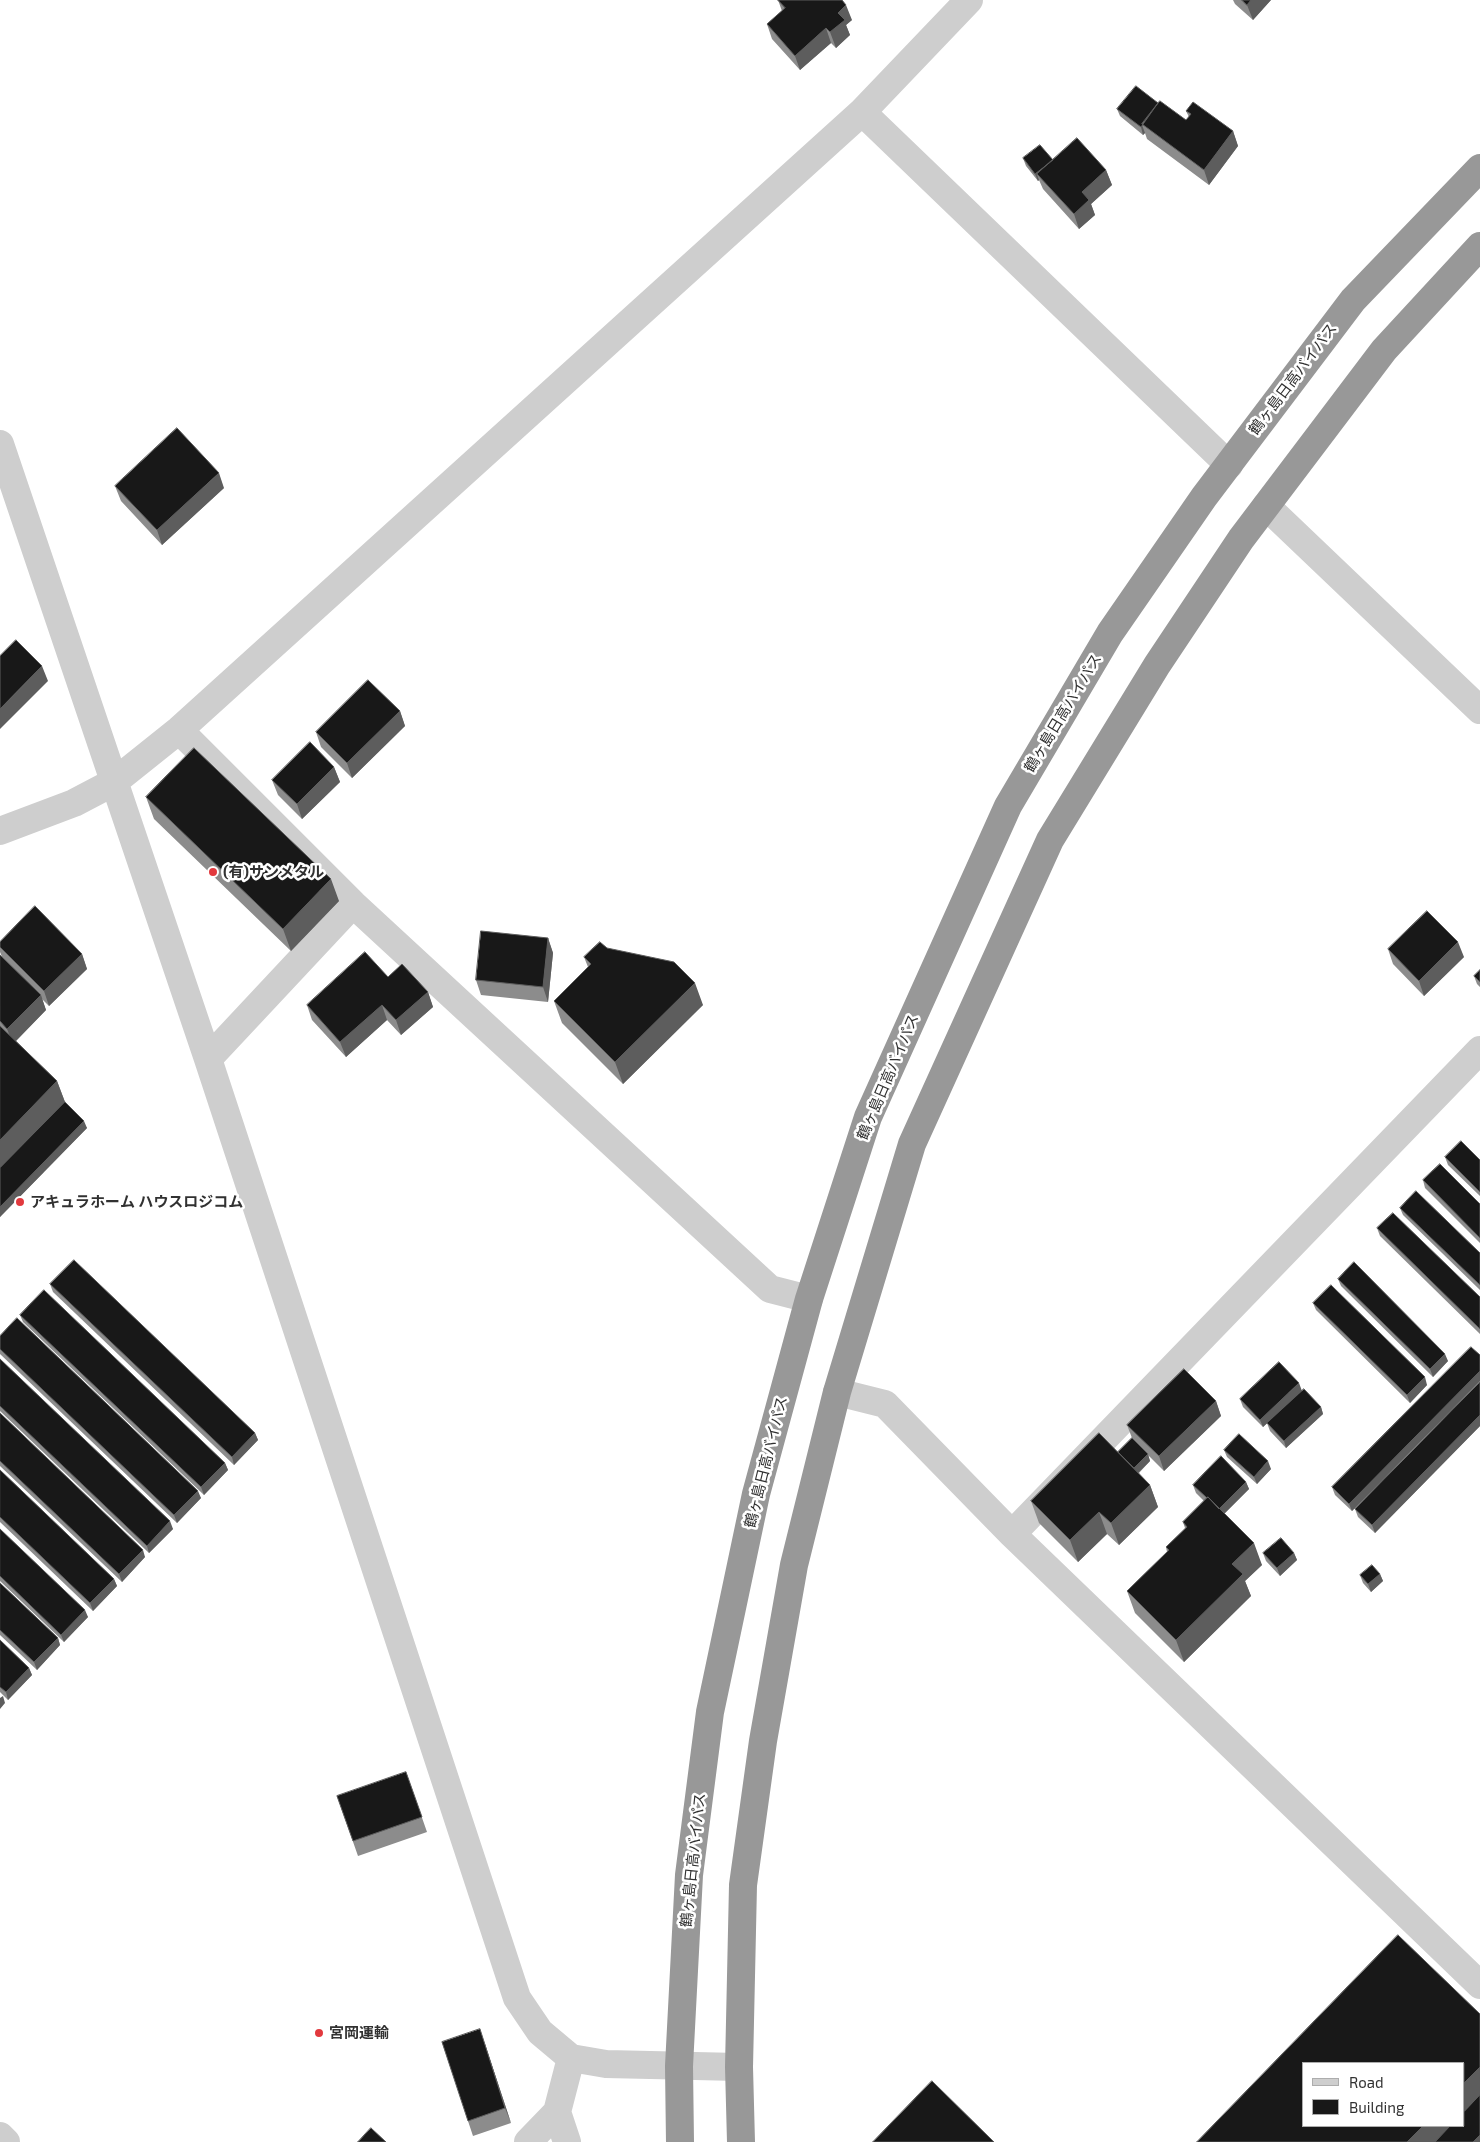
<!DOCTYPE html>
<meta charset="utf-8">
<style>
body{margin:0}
#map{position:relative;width:1480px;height:2142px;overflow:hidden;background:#fff;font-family:"Exo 2",sans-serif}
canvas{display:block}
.legend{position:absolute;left:1302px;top:2062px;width:162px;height:65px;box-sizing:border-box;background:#fff;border:1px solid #adadad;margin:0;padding:6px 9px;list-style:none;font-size:15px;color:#313131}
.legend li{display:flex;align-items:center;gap:10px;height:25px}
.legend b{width:25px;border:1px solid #adadad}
</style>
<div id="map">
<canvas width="1480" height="2142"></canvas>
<ul class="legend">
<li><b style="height:6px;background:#cecece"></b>Road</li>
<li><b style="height:14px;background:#181818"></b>Building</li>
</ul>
</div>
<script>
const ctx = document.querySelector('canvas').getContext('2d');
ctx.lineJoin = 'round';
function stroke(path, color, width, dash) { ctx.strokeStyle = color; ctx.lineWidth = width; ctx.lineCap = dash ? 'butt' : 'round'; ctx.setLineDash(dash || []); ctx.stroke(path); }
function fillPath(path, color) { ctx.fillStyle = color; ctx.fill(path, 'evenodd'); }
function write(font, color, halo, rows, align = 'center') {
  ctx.font = font + ' "Exo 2","Noto Sans JP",sans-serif'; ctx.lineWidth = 5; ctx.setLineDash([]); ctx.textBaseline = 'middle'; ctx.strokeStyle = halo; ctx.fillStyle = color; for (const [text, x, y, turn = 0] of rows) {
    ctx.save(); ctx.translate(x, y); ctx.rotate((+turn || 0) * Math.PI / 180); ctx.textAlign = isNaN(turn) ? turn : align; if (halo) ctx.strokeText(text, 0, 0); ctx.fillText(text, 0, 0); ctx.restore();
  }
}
const minor = new Path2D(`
 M862 112 1229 465
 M0 444 208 1059 517 1998 540 2032 571 2058 606 2064 739 2067
 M1266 506 1480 710
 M179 730 353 904 770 1289 809 1299
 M0 831 74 803 114 782 179 730 862 112 969 0
 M208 1059 353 904
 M837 1392 885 1404 1012 1534 1480 1985
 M1012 1534 1480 1050
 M557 2112 567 2142
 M0 2136 6 2142
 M528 2142 557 2112 571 2058`);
const highway = new Path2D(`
 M680 2142 679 2066 689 1875 710 1712 756 1494 809 1299 868 1117 1008 806 1110 633 1204 497 1353 300 1480 168
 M741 2142 739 2067 743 1885 763 1741 794 1565 837 1392 912 1144 1050 840 1157 665 1241 539 1384 350 1480 246`);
const wall = new Path2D(`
 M778 0 852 20 846 25 850 35 836 48 831 43 800 70 772 39 767 24 782 11Z
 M1233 0H1271L1253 20 1235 4Z
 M1158 103 1186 120 1189 117 1186 111 1233 131 1238 146 1209 185 1147 139 1145 133 1143 135 1120 116 1117 109Z
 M1023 158 1053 160 1106 170 1112 185 1091 204 1095 215 1079 229 1043 189 1039 180 1038 181 1026 166Z
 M115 486 224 488 162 545 121 501Z
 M400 711 405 726 352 778 321 747 316 732Z
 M334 767 340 782 302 819 278 795 272 780Z
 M146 797 339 901 291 951 154 819Z
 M548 938 553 953 548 1002 481 995 476 980Z
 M0 942 82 954 87 969 49 1006 42 999 46 1010 16 1041 57 1081 65 1102 87 1128 0 1217V955L2 957 0 952Z
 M1388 949 1464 957 1424 996 1393 964Z
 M584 957 703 1005 623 1084 562 1023 554 1001 588 967Z
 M1480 970V987L1477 984 1474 976Z
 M388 977 428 992 433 1007 401 1035 387 1020 346 1057 312 1020 307 1005Z
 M1445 1157 1480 1160V1196L1448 1165Z
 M1423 1180 1480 1204V1243L1425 1188Z
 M1400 1208 1480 1253V1290L1403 1215Z
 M1377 1228 1480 1297V1334L1380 1236Z
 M1338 1279 1448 1361 1433 1377 1341 1286Z
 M50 1284 255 1433 258 1440 234 1465 53 1292Z
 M1313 1303 1427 1385 1410 1403 1316 1310Z
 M20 1315 225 1463 228 1470 204 1495 23 1322Z
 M0 1336 201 1498 177 1523 0 1354Z
 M1480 1355V1381L1352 1511 1335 1495 1332 1487Z
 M0 1359 173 1529 149 1553 0 1411Z
 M1480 1382V1426L1375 1533 1358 1517 1355 1509Z
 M1302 1391 1263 1427 1243 1407 1240 1399Z
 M1216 1401 1221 1416 1164 1471 1148 1455 1150 1461 1139 1473 1150 1485 1158 1507 1119 1545 1107 1534 1078 1562 1039 1523 1031 1501 1118 1452 1132 1438 1127 1425Z
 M1321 1407 1323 1414 1286 1448 1270 1431 1267 1423Z
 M0 1413 145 1557 122 1582 0 1466Z
 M1224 1450 1271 1469 1257 1484 1227 1457Z
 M0 1470 114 1579 117 1586 93 1611 0 1522Z
 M1246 1482 1249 1489 1224 1514 1262 1565 1245 1581 1251 1596 1184 1662 1135 1613 1127 1591 1167 1552 1166 1547 1185 1528 1183 1522 1204 1501 1196 1493 1193 1485Z
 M0 1529 88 1617 64 1642 0 1581Z
 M1263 1553H1294L1297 1560 1280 1576 1266 1561Z
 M1380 1574 1383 1581 1371 1592 1363 1583 1360 1575Z
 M0 1583 58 1638 60 1645 37 1670 0 1635Z
 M0 1640 29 1668 32 1675 8 1700 0 1692Z
 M406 1772 427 1832 358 1856 337 1796Z
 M485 2044 511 2123 473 2136 468 2121Z`);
const shadedWall = new Path2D(`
 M1251 0H1271L1253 20 1247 5Z
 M846 5 852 20 846 25 850 35 836 48 830 32 838 13Z
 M826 28 831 43 800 70 795 56Z
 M1142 125 1145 133 1143 135 1141 127Z
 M1233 131 1238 146 1209 185 1204 170Z
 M1053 160 1037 174 1039 180 1038 181 1035 174Z
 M1106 170 1112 185 1091 204 1095 215 1079 229 1074 214 1082 192Z
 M219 473 224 488 162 545 157 530Z
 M42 666 48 681 0 729V709Z
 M400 711 405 726 352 778 347 763Z
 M334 767 340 782 302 819 297 804Z
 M331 879 339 901 291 951 283 929Z
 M548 938 553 953 548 1002 543 987Z
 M1458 942 1464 957 1424 996 1419 981Z
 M82 954 87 969 49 1006 44 991Z
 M695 983 703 1005 623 1084 615 1062Z
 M428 992 433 1007 401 1035 396 1020Z
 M41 995 46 1010 13 1044 7 1029Z
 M382 1005 387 1020 346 1057 340 1042Z
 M57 1081 68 1110 0 1179V1140Z
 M84 1121 87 1128 0 1217V1207Z
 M1445 1354 1448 1361 1433 1377 1430 1369Z
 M1480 1371V1381L1352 1511 1349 1504Z
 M1425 1377 1427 1385 1410 1403 1407 1395Z
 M1299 1383 1302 1391 1263 1427 1260 1420Z
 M1216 1401 1221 1416 1164 1471 1159 1456Z
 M1321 1407 1323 1414 1286 1448 1284 1441Z
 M1480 1415V1426L1375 1533 1372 1525Z
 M255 1433 258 1440 234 1465 232 1457Z
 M1148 1454 1150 1461 1135 1476 1132 1469Z
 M1268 1461 1271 1469 1257 1484 1254 1477Z
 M225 1463 228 1470 204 1495 201 1487Z
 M1246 1482 1249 1489 1221 1517 1218 1510Z
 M1150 1485 1158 1507 1119 1545 1111 1523Z
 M198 1491 201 1498 177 1523 174 1515Z
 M1099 1512 1107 1534 1078 1562 1070 1540Z
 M170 1521 173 1529 149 1553 147 1546Z
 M1254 1543 1262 1565 1245 1581 1251 1596 1184 1662 1176 1640 1232 1564Z
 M143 1550 145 1557 122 1582 119 1574Z
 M1294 1553 1297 1560 1280 1576 1277 1568Z
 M1380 1574 1383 1581 1371 1592 1368 1584Z
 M114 1579 117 1586 93 1611 90 1603Z
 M85 1610 88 1617 64 1642 61 1635Z
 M58 1638 60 1645 37 1670 34 1662Z
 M29 1668 32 1675 8 1700 6 1692Z
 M3 1696 5 1703 0 1709V1698Z
 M480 2029 485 2044 511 2123 505 2108Z
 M1480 2067V2106L1464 2122V2083Z
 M1423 2126H1460L1445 2142H1407Z
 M1480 2135V2142H1473Z`);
const building = new Path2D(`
 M778 0H842L846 5 838 13 845 20 830 32 826 28 795 56 767 24 785 8Z
 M1242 0H1251L1247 5Z
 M1136 86 1158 103 1141 127 1117 109Z
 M1160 101 1186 120 1191 114 1186 111 1193 102 1233 131 1204 170 1142 124Z
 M1077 138 1106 170 1082 192 1089 200 1074 214 1037 174Z
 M1040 145 1053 160 1035 174 1023 158Z
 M177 428 219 473 157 530 115 486Z
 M16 640 42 666 0 709V656Z
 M368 680 400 711 347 763 316 732Z
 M310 742 334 767 297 804 272 780Z
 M194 748 331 879 283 929 146 797Z
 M35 906 82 954 44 991 0 947V942Z
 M1427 911 1458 942 1419 981 1388 949Z
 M481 931 548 938 543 987 476 980Z
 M600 942 607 948 674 962 695 983 615 1062 554 1001 591 964 584 957Z
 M365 952 388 977 402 964 428 992 396 1020 382 1005 340 1042 307 1005Z
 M0 955 41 995 7 1029 0 1021Z
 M1480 970V982L1474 976Z
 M0 1026 57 1081 0 1140Z
 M65 1102 84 1121 0 1207V1168Z
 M1461 1141 1480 1160V1192L1445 1157Z
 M1440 1164 1480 1204V1238L1423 1180Z
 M1416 1191 1480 1253V1285L1400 1208Z
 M1393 1213 1480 1297V1329L1377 1228Z
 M74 1260 255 1433 232 1457 50 1284Z
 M1354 1262 1445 1354 1430 1369 1338 1279Z
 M1331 1285 1425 1377 1407 1395 1313 1303Z
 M44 1290 225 1463 201 1487 20 1315Z
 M17 1318 198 1491 174 1515 0 1349V1336Z
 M1471 1347 1480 1355V1371L1349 1504 1332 1487Z
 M0 1359 170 1521 147 1546 0 1406Z
 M1279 1362 1299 1383 1260 1420 1240 1399Z
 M1184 1369 1216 1401 1159 1456 1127 1425Z
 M1480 1382V1415L1372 1525 1355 1509Z
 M1304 1389 1321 1407 1284 1441 1267 1423Z
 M0 1413 143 1550 119 1574 0 1461Z
 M1099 1433 1150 1485 1111 1523 1099 1512 1070 1540 1031 1501Z
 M1239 1434 1268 1461 1254 1477 1224 1450Z
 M1132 1438 1148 1454 1134 1468 1118 1452Z
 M1221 1456 1246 1482 1219 1509 1208 1497 1207 1498 1193 1485Z
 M0 1470 114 1579 90 1603 0 1517Z
 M1208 1497 1254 1543 1232 1564 1243 1574 1176 1640 1127 1591 1169 1550 1166 1547 1187 1527 1183 1522Z
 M0 1529 85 1610 61 1635 0 1576Z
 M1281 1538 1294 1553 1277 1568 1263 1553Z
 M1372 1565 1380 1574 1368 1584 1360 1575Z
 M0 1583 58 1638 34 1662 0 1630Z
 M0 1640 29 1668 6 1692 0 1687Z
 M406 1772 422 1817 353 1841 337 1796Z
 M1398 1935 1480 2014V2067L1464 2083V2063H1304V2126H1423L1407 2142H1197Z
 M480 2029 505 2108 468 2121 442 2042Z
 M932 2081 994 2142H873Z
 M1480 2095V2135L1473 2142H1435L1450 2126H1464V2112Z
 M371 2128 386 2142H358Z`);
const markers = [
 [213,872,5,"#e2393e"],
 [20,1202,5,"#e2393e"],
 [319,2033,5,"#e2393e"]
];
const streetNames = [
 ["鶴ヶ島日高バイパス",1293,379,-53],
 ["鶴ヶ島日高バイパス",1063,713,-59],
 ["鶴ヶ島日高バイパス",888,1077,-67],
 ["鶴ヶ島日高バイパス",766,1462,-76],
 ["鶴ヶ島日高バイパス",693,1860,-84]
];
const poiNames = [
 ["(有)サンメタル",223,872],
 ["アキュラホーム ハウスロジコム",30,1202],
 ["宮岡運輸",329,2033]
];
stroke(minor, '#cecece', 28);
stroke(highway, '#989898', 28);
fillPath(wall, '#8c8c8c');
fillPath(shadedWall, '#5d5d5d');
fillPath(building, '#181818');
stroke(building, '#5d5d5d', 1);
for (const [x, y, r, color] of markers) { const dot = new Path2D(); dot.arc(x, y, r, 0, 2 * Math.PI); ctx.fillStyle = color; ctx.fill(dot); stroke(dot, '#fff', 2); }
write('15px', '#313131', '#fff', streetNames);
write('bold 15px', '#313131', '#fff', poiNames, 'left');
</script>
